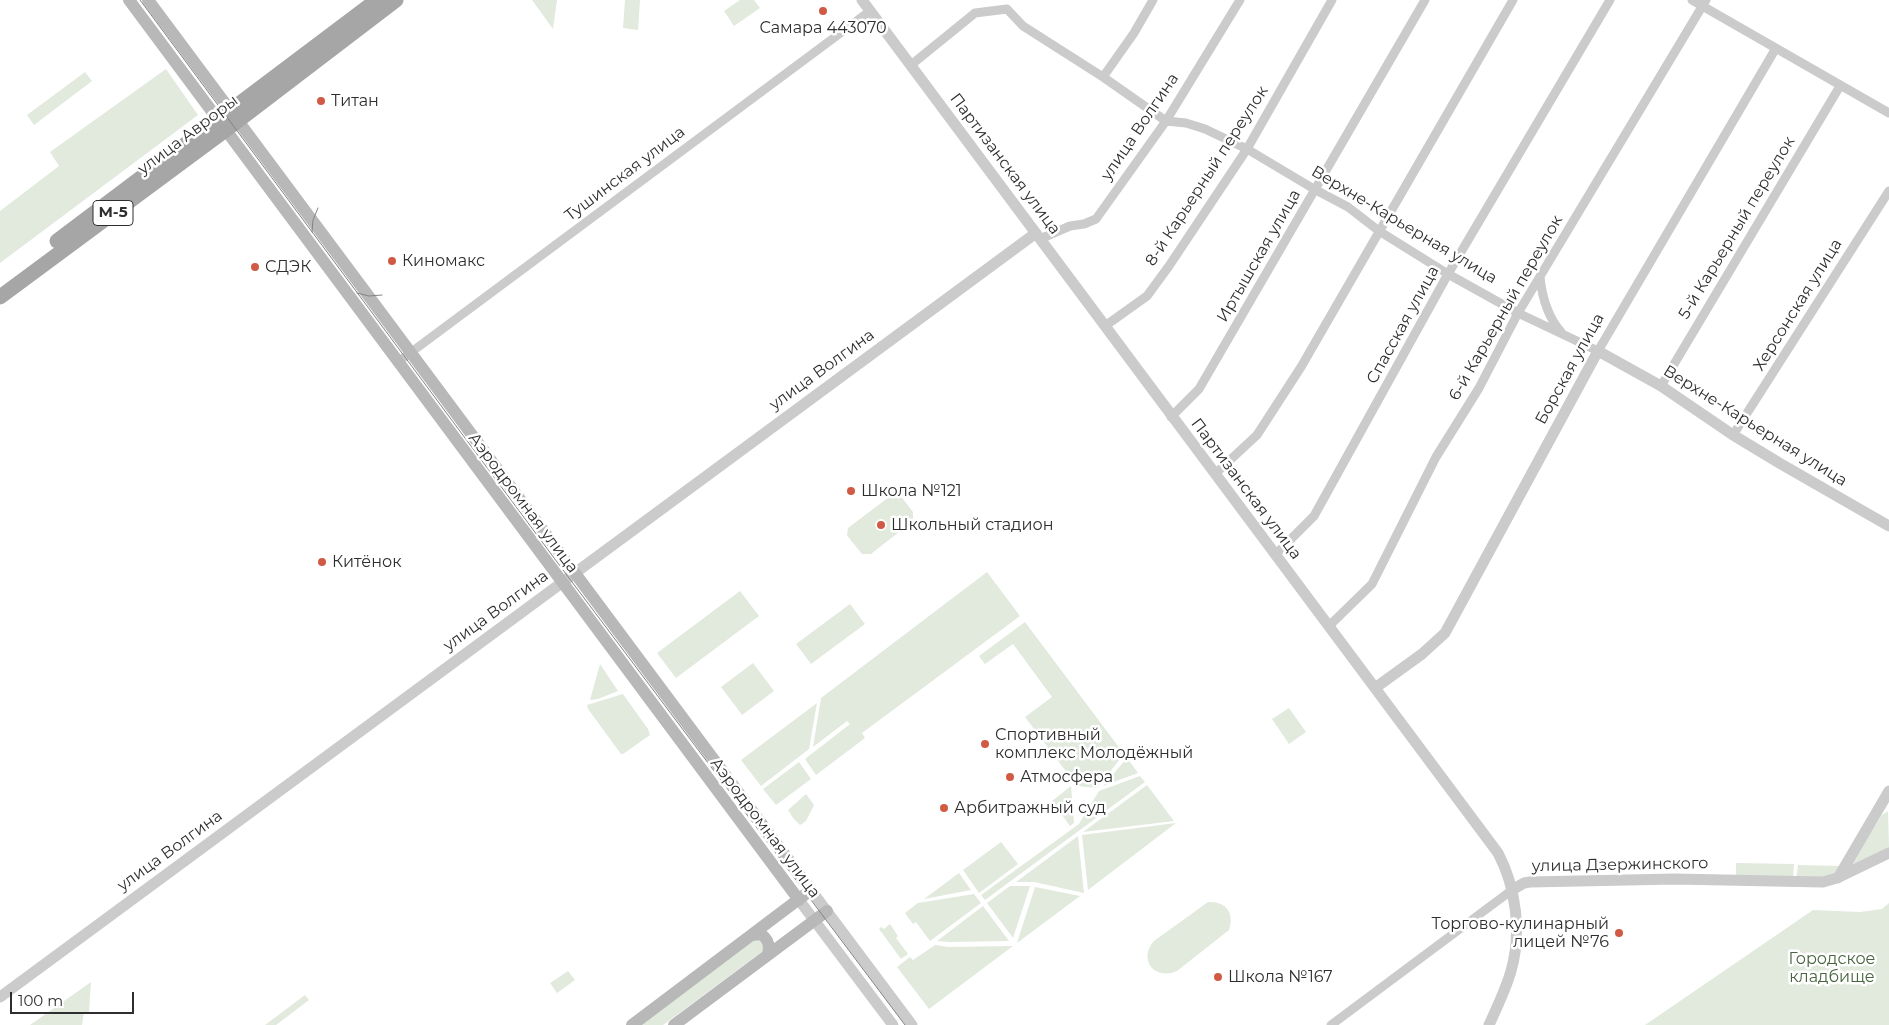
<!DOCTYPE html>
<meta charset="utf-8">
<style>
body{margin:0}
#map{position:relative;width:1889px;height:1025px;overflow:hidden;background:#fff;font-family:Montserrat,sans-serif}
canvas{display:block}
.scale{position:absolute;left:10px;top:992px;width:124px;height:22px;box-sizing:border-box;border:2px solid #2e2e2e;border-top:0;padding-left:6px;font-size:15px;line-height:18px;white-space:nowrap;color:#2e2e2e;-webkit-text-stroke:4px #fff;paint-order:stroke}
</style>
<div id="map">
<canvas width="1889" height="1025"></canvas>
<div class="scale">100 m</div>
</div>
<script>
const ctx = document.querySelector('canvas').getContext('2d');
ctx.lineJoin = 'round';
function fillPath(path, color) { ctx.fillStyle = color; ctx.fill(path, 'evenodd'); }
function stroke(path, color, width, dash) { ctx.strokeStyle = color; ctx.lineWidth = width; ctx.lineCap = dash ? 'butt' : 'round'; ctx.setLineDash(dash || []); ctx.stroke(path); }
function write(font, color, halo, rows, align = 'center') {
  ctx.font = font + ' Montserrat,sans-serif'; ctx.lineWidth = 5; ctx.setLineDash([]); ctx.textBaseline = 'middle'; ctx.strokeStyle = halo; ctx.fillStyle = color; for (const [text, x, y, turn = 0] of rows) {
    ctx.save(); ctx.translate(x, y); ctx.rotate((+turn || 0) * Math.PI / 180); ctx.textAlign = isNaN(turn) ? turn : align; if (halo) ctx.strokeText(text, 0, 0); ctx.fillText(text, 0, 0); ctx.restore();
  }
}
const green = new Path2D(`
 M532 0H557L553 29Z
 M625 0H640L638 30 623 28Z
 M740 0H754L760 8 734 26 724 11Z
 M166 69 198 115 0 263V211L59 166 50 152Z
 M85 72 92 81 34 125 27 115Z
 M893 494 900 495 913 512V521L871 554H862L849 538 847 535 848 528Z
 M987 572 1020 616 862 733 865 738 816 775 805 759 850 724 847 721 813 747 821 698Z
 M740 591 759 616 676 678 657 653Z
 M850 604 865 624 811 664 796 644Z
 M1025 622 1124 754 1097 788 1077 786 1025 717 1052 697 1013 644 985 664 979 656Z
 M753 663 774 691 742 715 721 687Z
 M600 664 618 691 598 699 590 700Z
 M623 694 648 729 650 735 623 754H621L588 709 587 705Z
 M817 703 809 749 761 786 741 760Z
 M1289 708 1306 732 1289 744 1272 719Z
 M1127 758 1138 773 1103 786Z
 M799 762 811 779 776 805 763 789Z
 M1140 776 1145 782 985 900 981 895 1079 824 1099 791Z
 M1147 785 1174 821 1083 832Z
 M1071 786 1074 823 1070 826 1052 801Z
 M806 794 814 805 806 821 800 825 793 818 788 810Z
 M1888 811 1889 848 1847 870 1882 815Z
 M1176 823 1088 890 1082 835Z
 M1078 836 1084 893 1034 882H1016Z
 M1001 842 1018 864 979 893 963 870Z
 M1736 863 1794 864 1793 879 1736 877Z
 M1798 865 1842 866 1831 877 1796 880Z
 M959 873 971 890 924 899Z
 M1010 886H1030L1013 938 987 903Z
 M1035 887 1080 896 1017 943Z
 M974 894 981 903 930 941 916 922 913 924 905 913 918 903Z
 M1208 902C1226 901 1235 913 1229 930L1177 971C1154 981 1138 959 1154 941Z
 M1889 903V1025H1645L1813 910 1860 912 1882 909Z
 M983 906 1009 941 949 942 937 941Z
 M890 924 898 936 896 938 908 954 901 959 879 929 881 927 884 929Z
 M753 938 761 942 764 946 763 951 663 1025H638Z
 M935 945 948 947 1013 946 929 1009 897 967 910 957 913 960Z
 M568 971 575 980 557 993 550 983Z
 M91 982 89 1012H84L82 1025H30Z
 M305 995 309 1000 276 1025H265Z`);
const minor = new Path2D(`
 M1692 0 1889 113
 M1007 9 1023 26 1103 77 1166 121 1186 123 1205 129 1247 149 1314 189 1348 207 1379 231 1448 274 1518 313 1598 351 1776 48
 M911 65 975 13 1007 9
 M1103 77 1134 33 1153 0
 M1040 239 1070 226 1084 224 1096 219 1166 121 1240 0
 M1540 277C1542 297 1547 316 1561 332
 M1105 326 1147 296 1169 266 1247 149 1332 0
 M398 362 870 11
 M1661 386 1840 86
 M1171 417 1199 389 1425 0
 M1733 435 1889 191
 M1215 474 1257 435 1301 367 1513 0
 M1275 555 1314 516 1448 274 1610 0
 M1329 626 1372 584 1436 457 1479 388 1518 313 1706 0
 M1331 1025 1512 890`);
const tertiary = new Path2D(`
 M862 0 1498 853C1516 887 1522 933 1511 971 1506 989 1497 1007 1489 1025
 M1375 688 1422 654 1445 633 1598 351 1661 386 1733 435 1781 464 1889 526
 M1838 878 1889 791
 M811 890 912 1025
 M1512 890 1524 883 1530 882 1675 879 1823 882 1837 878 1889 853
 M799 900 893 1025
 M0 997 1036 233`);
const secondary = new Path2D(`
 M129 0 799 900
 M148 0 811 890 632 1025
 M752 935 761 934C769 940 770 946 768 954
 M674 1025 827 911`);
const primary = new Path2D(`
 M57 241 377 0
 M0 297 231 126 396 0`);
const tram = new Path2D(`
 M140 0 563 570 905 1025
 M312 232 313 220 318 208
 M357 293 369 296 382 295`);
const markers = [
 [823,11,5,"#d15a44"],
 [321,101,5,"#d15a44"],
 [392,261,5,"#d15a44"],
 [255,267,5,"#d15a44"],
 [851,491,5,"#d15a44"],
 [881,525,5,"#d15a44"],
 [322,562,5,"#d15a44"],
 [985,744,5,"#d15a44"],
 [1010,777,5,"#d15a44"],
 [944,808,5,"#d15a44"],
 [1619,933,5,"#d15a44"],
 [1218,977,5,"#d15a44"]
];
const shields = [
 [113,213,40]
];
const shieldNames = [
 ["М-5",113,213]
];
const poiNames = [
 ["Самара 443070",823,28,"center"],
 ["Титан",331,101],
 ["Киномакс",402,261],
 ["СДЭК",265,267],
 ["Школа №121",861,491],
 ["Школьный стадион",891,525],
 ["Китёнок",332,562],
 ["Спортивный",995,735],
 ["комплекс Молодёжный",995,753],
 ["Атмосфера",1020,777],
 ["Арбитражный суд",954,808],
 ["Торгово-кулинарный",1609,924,"right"],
 ["лицей №76",1609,942,"right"],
 ["Школа №167",1228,977]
];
const streetNames = [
 ["улица Волгина",1140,127,-56],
 ["улица Авроры",188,135,-37],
 ["Партизанская улица",1005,164,53],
 ["Тушинская улица",625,174,-37],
 ["8-й Карьерный переулок",1207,176,-57],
 ["Верхне-Карьерная улица",1404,225,31],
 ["5-й Карьерный переулок",1737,228,-59],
 ["Иртышская улица",1259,256,-60],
 ["Херсонская улица",1798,305,-58],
 ["6-й Карьерный переулок",1506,308,-60],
 ["Спасская улица",1403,325,-61],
 ["Борская улица",1570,369,-61],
 ["улица Волгина",822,370,-36],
 ["Верхне-Карьерная улица",1755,426,32],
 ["Партизанская улица",1246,489,53],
 ["Аэродромная улица",523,503,53],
 ["улица Волгина",496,611,-36],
 ["Аэродромная улица",765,828,53],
 ["улица Волгина",170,851,-36],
 ["улица Дзержинского",1620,865,-1]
];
const parkNames = [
 ["Городское",1832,959],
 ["кладбище",1832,977]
];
fillPath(green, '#e1eadd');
stroke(minor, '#cbcbcb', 9);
stroke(tertiary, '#cbcbcb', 11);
stroke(secondary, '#b8b8b8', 12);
stroke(primary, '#a6a6a6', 15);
stroke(tram, '#838383', 1);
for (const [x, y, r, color] of markers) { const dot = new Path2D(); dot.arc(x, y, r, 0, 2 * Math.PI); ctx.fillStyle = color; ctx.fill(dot); stroke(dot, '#fff', 2); }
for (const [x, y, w] of shields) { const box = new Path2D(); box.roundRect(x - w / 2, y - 12.5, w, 25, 4); ctx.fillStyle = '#fff'; ctx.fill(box); stroke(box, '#2e2e2e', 1); }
write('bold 15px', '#2e2e2e', null, shieldNames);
write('16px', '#2e2e2e', '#fff', poiNames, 'left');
write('16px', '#2e2e2e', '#fff', streetNames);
write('16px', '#496440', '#fff', parkNames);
</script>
